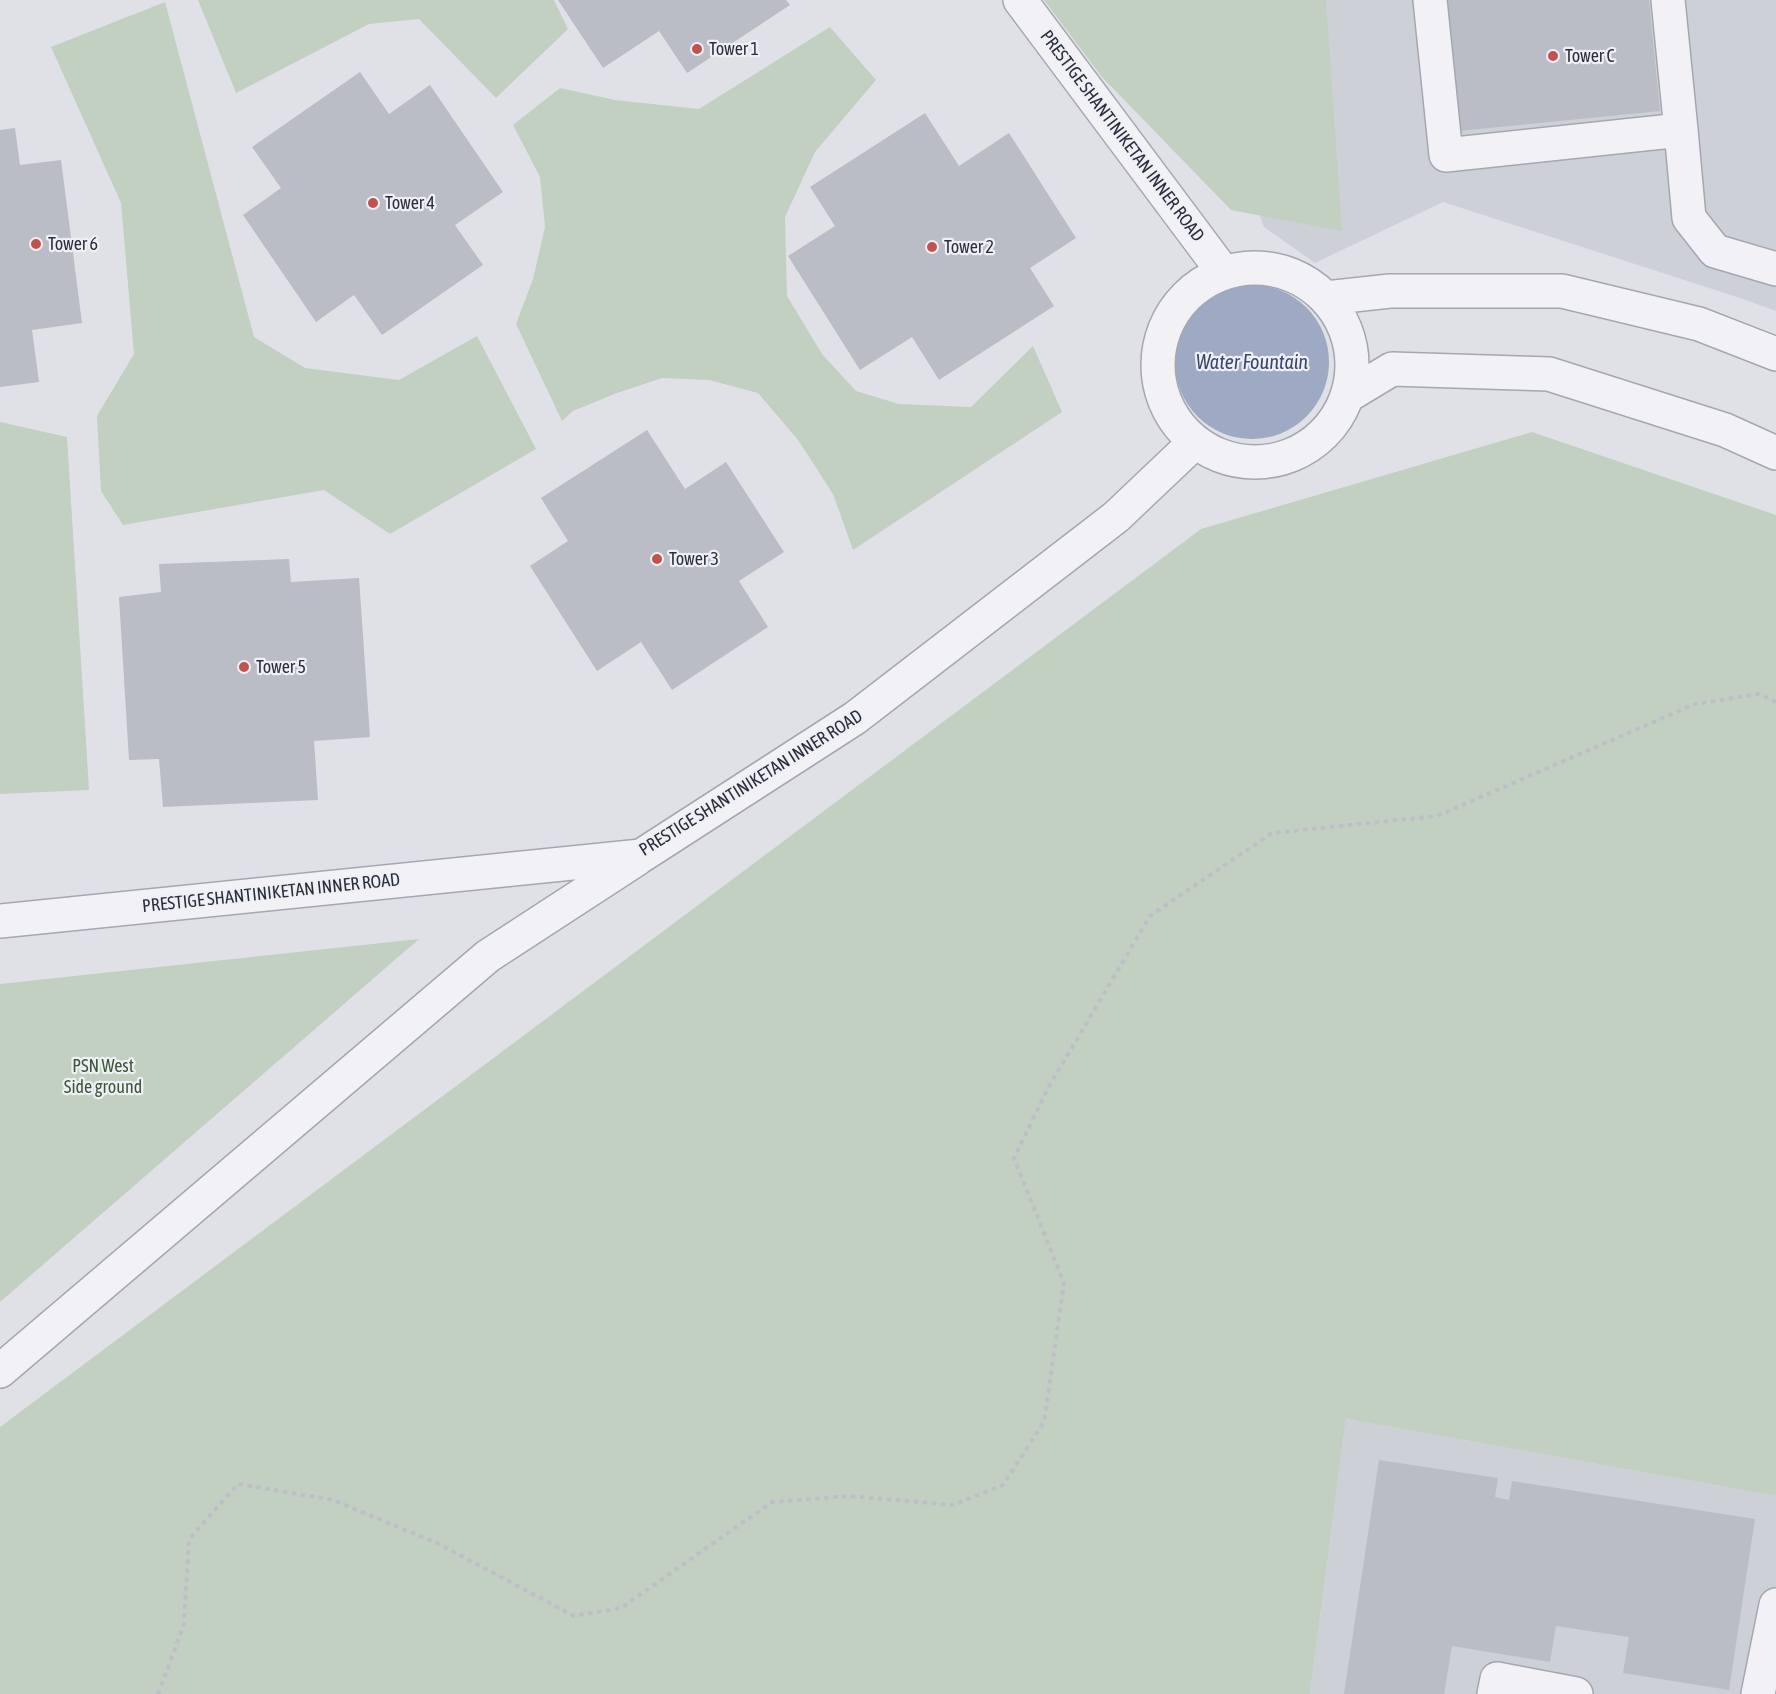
<!DOCTYPE html>
<style>
body{margin:0}
canvas{display:block;background:#dfe1e7}
</style>
<canvas width="1776" height="1694"></canvas>
<script>
const ctx = document.querySelector('canvas').getContext('2d');
ctx.lineJoin = 'round';
function fillPath(path, color) { ctx.fillStyle = color; ctx.fill(path, 'evenodd'); }
function stroke(path, color, width, dash) { ctx.strokeStyle = color; ctx.lineWidth = width; ctx.lineCap = dash ? 'butt' : 'round'; ctx.setLineDash(dash || []); ctx.stroke(path); }
function write(font, color, halo, rows, align = 'center') {
  ctx.font = font + ' "Asap Condensed",sans-serif'; ctx.lineWidth = 4.5; ctx.setLineDash([]); ctx.textBaseline = 'middle'; ctx.strokeStyle = halo; ctx.fillStyle = color; for (const [text, x, y, turn = 0] of rows) {
    ctx.save(); ctx.translate(x, y); ctx.rotate((+turn || 0) * Math.PI / 180); ctx.textAlign = isNaN(turn) ? turn : align; if (halo) ctx.strokeText(text, 0, 0); ctx.fillText(text, 0, 0); ctx.restore();
  }
}
const built = new Path2D(`
 M1082 0H1776V311L1746 300 1443 202 1315 263 1264 227 1251 193Z
 M1346 1419 1776 1496V1694H1310Z`);
const green = new Path2D(`
 M198 0H554L568 29 496 98 419 19 369 24 236 93Z
 M1044 0H1326L1342 231 1231 210 1102 77Z
 M165 2 254 337 305 368 399 380 477 336 536 449 390 534 324 490 123 525 101 491 97 416 134 354 121 203 51 47Z
 M830 27 876 80 815 152 785 217 787 296 822 354 856 391 899 404 971 407 1033 346 1062 412 853 550 833 494 798 440 758 393 709 380 662 378 617 393 573 411 562 421 516 324 533 279 545 227 540 177 513 125 560 88 615 100 699 109Z
 M0 422 67 437 89 790 0 794Z
 M1532 432 1776 515V1496L1346 1419 1310 1694H0V1427L1201 529Z
 M419 939 0 1302V984Z`);
const water = new Path2D(`
 M1175 362a77 77 0 1 1 154 0a77 77 0 1 1-154 0Z`);
const building = new Path2D(`
 M558 0H786L790 5 687 73 659 31 603 68Z
 M1446 0H1649L1660 111 1459 131Z
 M360 72 389 114 430 85 503 192 455 225 483 265 382 335 354 295 316 322 243 215 281 188 252 147Z
 M925 113 959 166 1009 133 1076 238 1030 268 1054 306 939 380 912 337 860 370 788 256 835 226 810 187Z
 M15 128 20 165 61 160 82 323 32 330 39 382 0 387V130Z
 M647 430 685 489 726 462 784 552 739 581 768 627 672 690 641 642 597 671 530 566 568 541 541 498Z
 M289 559 291 582 359 578 370 737 314 741 318 800 163 807 159 759 129 760 119 597 161 592 159 564Z
 M1379 1460 1498 1478 1495 1497 1509 1500 1512 1481 1755 1519 1729 1690 1623 1673 1629 1637 1556 1626 1550 1662 1452 1646 1444 1694H1344Z`);
const path = new Path2D(`
 M158 1694 184 1624 189 1539 238 1484 333 1500 439 1544 574 1616 621 1608 772 1502 849 1496 953 1505 1003 1485 1044 1422 1064 1283 1014 1158 1048 1088 1150 916 1272 833 1437 816 1695 704 1759 694 1776 702`);
const minor = new Path2D(`
 M1020 0 1224 273
 M1430 0 1446 155 1681 130 1668 0
 M1681 130 1689 218 1715 251 1776 269
 M1158 365a97 97 0 1 1 194 0a97 97 0 1 1-194 0Z
 M1326 298 1390 291H1562L1699 324 1776 354
 M1349 395 1392 369 1549 374 1725 430 1776 453
 M0 921 641 856 855 718 1116 517 1195 442
 M0 1371 488 956 637 859
 M1494 1694 1497 1679 1576 1694
 M1758 1694 1776 1605`);
const markers = [
 [697,49,6,"#c05350"],
 [1553,56,6,"#c05350"],
 [373,203,6,"#c05350"],
 [36,244,6,"#c05350"],
 [932,247,6,"#c05350"],
 [657,559,6,"#c05350"],
 [244,667,6,"#c05350"]
];
const poiNames = [
 ["Tower 1",709,49],
 ["Tower C",1565,56],
 ["Tower 4",385,203],
 ["Tower 6",48,244],
 ["Tower 2",944,247],
 ["Tower 3",669,559],
 ["Tower 5",256,667]
];
const streetNames = [
 ["PRESTIGE SHANTINIKETAN INNER ROAD",1122,136,53],
 ["PRESTIGE SHANTINIKETAN INNER ROAD",751,783,-32],
 ["PRESTIGE SHANTINIKETAN INNER ROAD",271,893,-6]
];
const parkNames = [
 ["PSN West",103,1066],
 ["Side ground",103,1087]
];
const waterNames = [
 ["Water Fountain",1252,363]
];
fillPath(built, '#ced0d8');
fillPath(green, '#c2d0c1');
fillPath(water, '#9ea9c4');
fillPath(building, '#babcc6');
stroke(minor, '#a5a7b0', 36);
stroke(path, '#bebfc6', 4, [4.5, 4.5]);
stroke(minor, '#f2f2f6', 33);
for (const [x, y, r, color] of markers) { const dot = new Path2D(); dot.arc(x, y, r, 0, 2 * Math.PI); ctx.fillStyle = color; ctx.fill(dot); stroke(dot, '#eef0f5', 2); }
write('18px', '#2a2d3c', '#eef0f5', poiNames, 'left');
write('18px', '#2a2d3c', '#eef0f5', streetNames);
write('18px', '#395738', '#eef0f5', parkNames);
write('italic 20px', '#38466c', '#eef0f5', waterNames);
</script>
